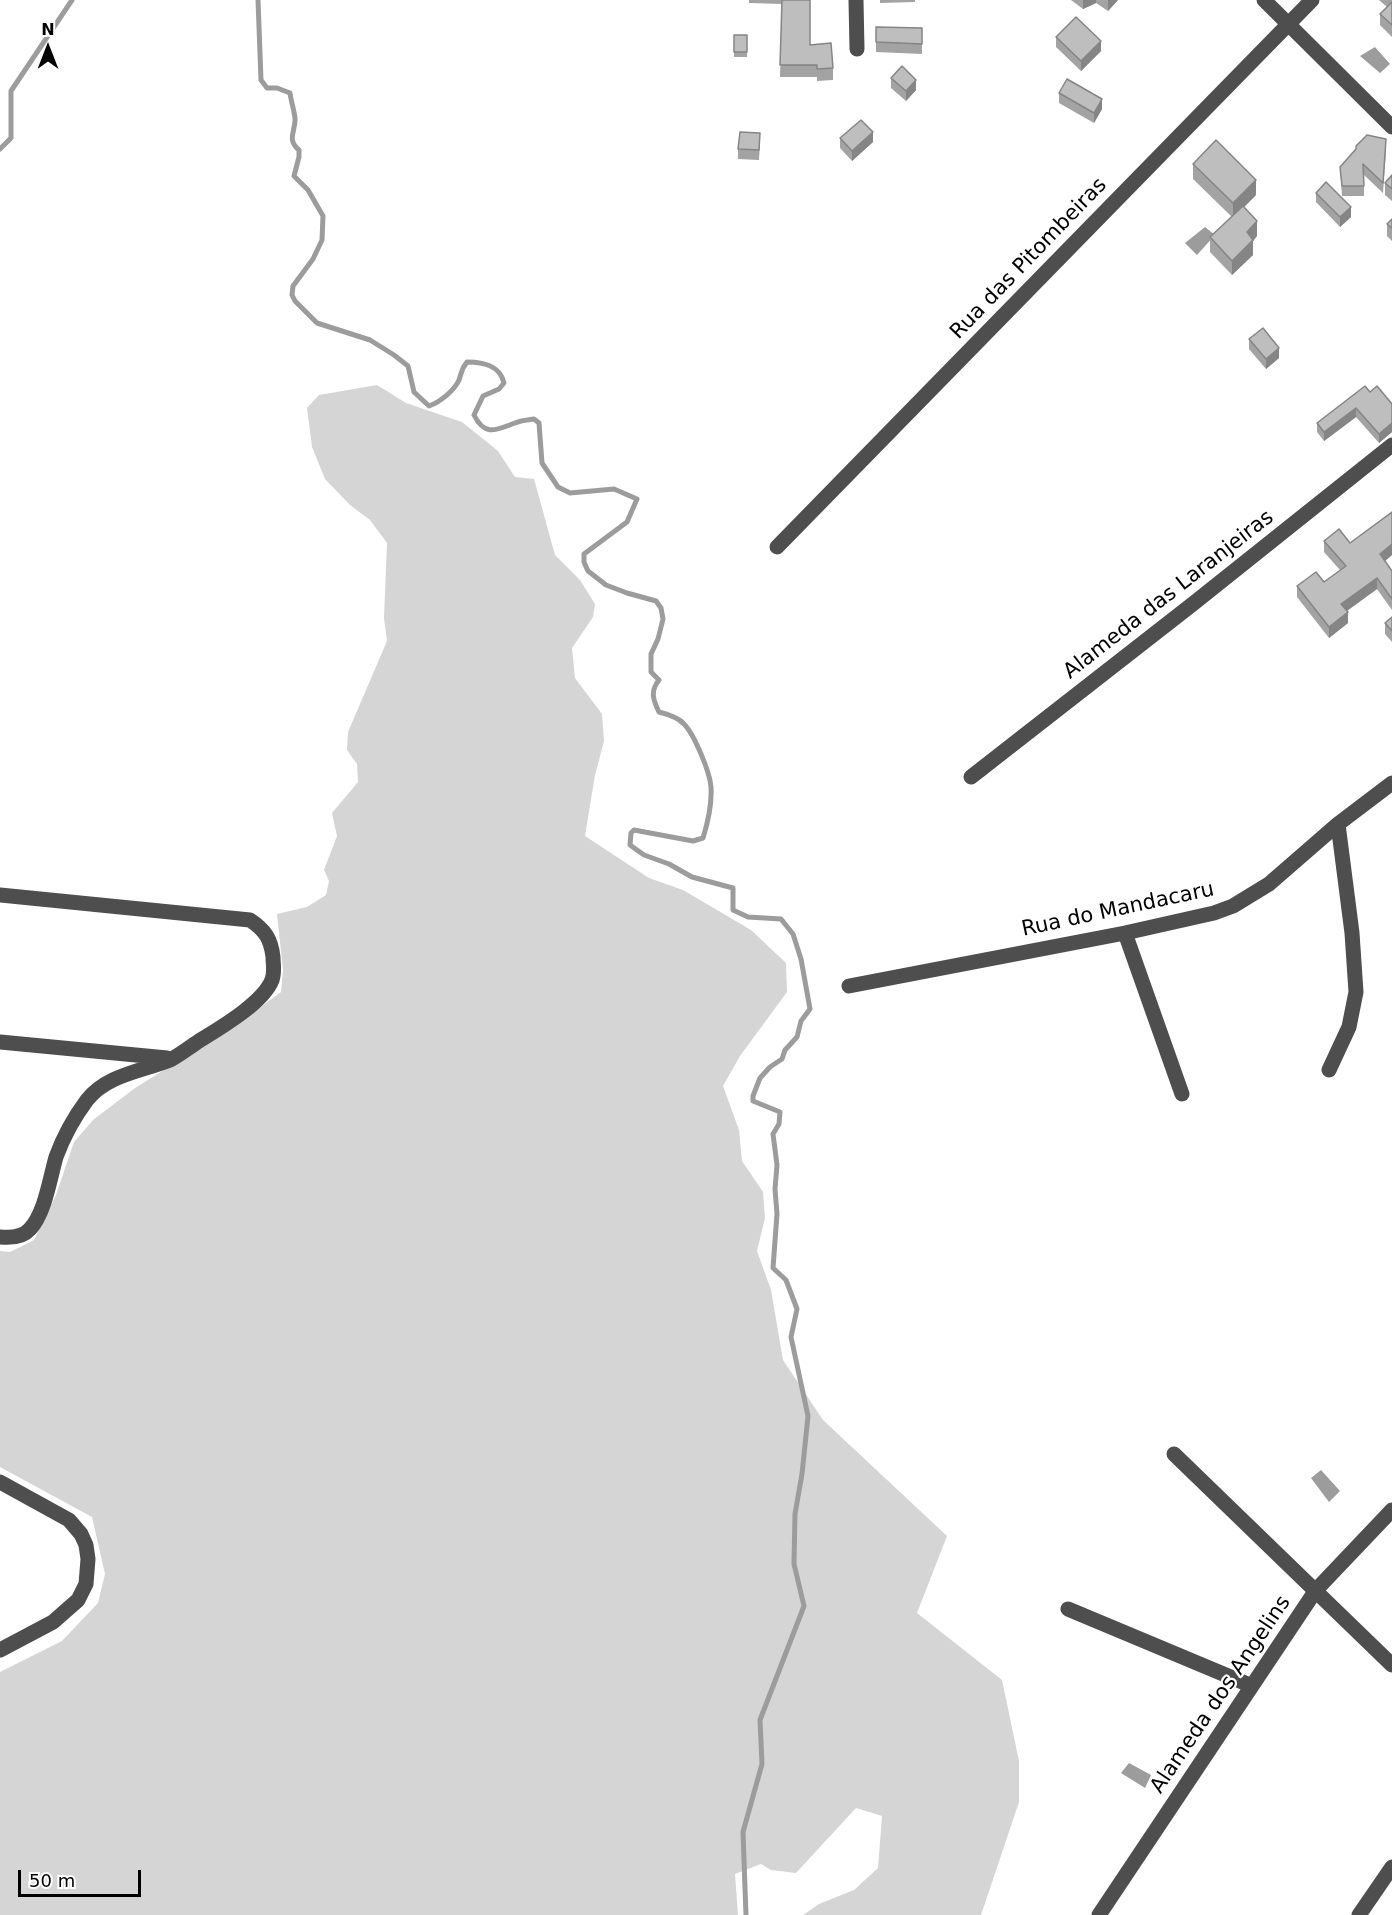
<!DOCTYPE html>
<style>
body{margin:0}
#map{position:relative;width:1392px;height:1915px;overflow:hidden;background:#fff;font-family:"DejaVu Sans",sans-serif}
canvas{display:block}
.north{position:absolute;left:18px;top:18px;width:60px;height:60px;-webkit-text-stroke:4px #fff;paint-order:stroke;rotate:0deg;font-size:16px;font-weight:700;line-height:24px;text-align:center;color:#000}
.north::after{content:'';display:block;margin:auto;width:21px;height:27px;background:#000;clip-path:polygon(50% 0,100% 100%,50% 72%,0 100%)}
.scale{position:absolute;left:18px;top:1870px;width:123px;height:27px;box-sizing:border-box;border:3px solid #000;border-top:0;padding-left:8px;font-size:18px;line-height:21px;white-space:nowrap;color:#000;-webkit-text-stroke:4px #fff;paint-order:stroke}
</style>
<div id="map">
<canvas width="1392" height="1915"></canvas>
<div class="north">N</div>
<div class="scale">50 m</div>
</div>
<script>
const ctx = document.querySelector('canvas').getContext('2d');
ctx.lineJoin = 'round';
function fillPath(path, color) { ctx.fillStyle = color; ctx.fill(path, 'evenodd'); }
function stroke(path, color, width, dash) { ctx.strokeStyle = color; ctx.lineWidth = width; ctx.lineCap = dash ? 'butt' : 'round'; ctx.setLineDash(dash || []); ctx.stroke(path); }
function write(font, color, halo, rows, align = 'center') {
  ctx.font = font + ' "DejaVu Sans",sans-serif'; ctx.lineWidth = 4.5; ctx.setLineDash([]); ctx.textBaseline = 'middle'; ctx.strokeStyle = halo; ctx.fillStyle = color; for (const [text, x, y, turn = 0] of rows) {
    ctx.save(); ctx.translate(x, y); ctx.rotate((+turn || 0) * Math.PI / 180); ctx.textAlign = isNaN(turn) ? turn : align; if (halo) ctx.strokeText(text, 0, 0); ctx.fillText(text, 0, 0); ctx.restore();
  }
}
const green = new Path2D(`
 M377 385 406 403 462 422 498 451 515 477 534 479 555 555 580 580 595 604 593 617 572 648 575 678 602 714 604 741 595 775 585 836 649 878 683 890 751 930 786 963 787 992 740 1056 723 1086 739 1130 742 1161 763 1192 765 1218 757 1251 771 1290 783 1360 823 1420 947 1536 917 1613 1002 1680 1019 1761V1802L981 1915H803L819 1904 854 1890 878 1868 882 1816 856 1808 796 1873 771 1870 761 1864 735 1874 738 1915H0V1672L62 1641 98 1603 105 1574 92 1517 0 1467V1251L10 1252 34 1240 56 1195 74 1142 93 1120 135 1088 235 1026 281 992 283 970 277 914 307 907 326 895 329 881 324 870 337 836 332 813 358 782 357 764 347 750 348 732 387 641 384 618 387 543 370 520 350 505 325 479 312 447 307 408 319 395Z`);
const water = new Path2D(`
 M1375 47 1390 64 1380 73 1360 56Z
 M1205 227 1215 235 1197 255 1185 243Z
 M1321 1470 1340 1491 1329 1502 1311 1478Z
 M1129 1763 1151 1775 1145 1788 1121 1773Z`);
const stream = new Path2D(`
 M258 0 261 80 267 88H277L290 93C291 101 294 110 295 118 296 131 286 139 299 150V157L294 176 308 190 323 216 322 240 313 259 293 286 292 295 295 301 317 323 370 340 394 355 408 366 414 392 429 406C440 402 454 391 459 380 462 372 461 369 467 362 483 362 500 365 504 383L499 389 483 396 474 415C485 437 496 430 515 423 521 420 528 420 534 419L539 423 542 463 558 487 570 493 614 489 637 499 627 522 584 554V562L588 571 606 585 627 593 656 601 661 608 663 619 658 639 651 654V672L659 680C650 691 653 700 659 712 667 714 678 717 684 724 694 734 710 772 711 787 712 804 708 822 703 838L693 841 634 830 631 833 630 845 644 855 669 864 692 877 733 888V910L748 917 781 919 793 934 801 959 810 1009 801 1021 797 1037 785 1050 782 1059 770 1067 760 1078 753 1096V1101L780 1112 779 1124 773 1134 777 1165 775 1189 777 1214 773 1268 786 1280 797 1309 791 1337 808 1416 802 1474 795 1514 794 1564 804 1606 760 1720 762 1764 743 1832 746 1915
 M0 149 11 138V91L72 0`);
const minor = new Path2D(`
 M856 0 857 49
 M1264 0 1392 127
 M777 547 1312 0
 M971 777 1194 603 1392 445
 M0 895 250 920C265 930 271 939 273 957 273 964 275 972 272 980 263 1003 220 1028 199 1041 190 1047 181 1054 172 1059 144 1071 107 1074 87 1100 75 1116 63 1138 56 1157 50 1178 45 1213 30 1229 23 1237 10 1238 0 1237
 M1125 933 1182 1094
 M849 986 1125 933 1214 913 1233 906 1269 884 1338 824 1392 783
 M0 1042 167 1058
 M1329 1070 1349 1027 1356 992 1352 933 1338 824
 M1174 1454 1392 1665
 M0 1482 69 1520 81 1534 86 1545 88 1559 86 1584 78 1600 53 1622 0 1650
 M1068 1609 1252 1686
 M1099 1915 1316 1590 1392 1510
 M1359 1915 1392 1867`);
const wall = new Path2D(`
 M749 0H810V45L833 68V80L817 81V77H780L782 4 749 3Z
 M880 0H915V2L880 3Z
 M1071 0H1118L1108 11 1096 3 1083 9Z
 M1379 0H1392V37L1380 25V14L1387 7Z
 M876 27 922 28V54L876 52Z
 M734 35H747V57H734Z
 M1056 37 1101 51 1081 71 1056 47Z
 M891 78 916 90 906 101 891 88Z
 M1059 93 1102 109 1094 123 1059 103Z
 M840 138 873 142 852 161 840 148Z
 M760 143 759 160 738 159V149Z
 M1386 149 1383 193 1364 175V196H1342L1340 167Z
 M1193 164 1256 195 1244 207 1257 236 1253 241V255L1232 275 1210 252V237L1232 217 1193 179Z
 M1392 175V201L1385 195V183Z
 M1316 193 1351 217 1340 227 1316 202Z
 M1392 219V241L1387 236V224Z
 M1249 339 1279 358 1266 369 1249 349Z
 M1370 392 1392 404V432L1379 443 1356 417 1324 441 1317 432V423Z
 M1392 512V555L1385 561 1392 571V610L1377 589 1347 611 1348 623 1329 638 1297 597V586L1324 582 1340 570 1324 552V541L1350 543Z
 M1392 617V642L1385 634V623Z`);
const shadedWall = new Path2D(`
 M1083 0H1096V3L1083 9Z
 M1108 0H1118L1108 11Z
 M1101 41V51L1081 71V61Z
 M916 80V90L906 101V91Z
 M1102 99V109L1094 123V113Z
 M873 132V142L852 161V151Z
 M1256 180V195L1233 218V203Z
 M1351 207V217L1340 227V217Z
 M1257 221V236L1253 241V255L1232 275V261L1247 232Z
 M1279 348V358L1266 369V359Z
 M1356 408V417L1324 441V432Z
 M1392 423V432L1379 443V434Z
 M1392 544V555L1380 565V554Z
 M1377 578V589L1341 615V604Z
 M1348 612V623L1329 638V627Z`);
const building = new Path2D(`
 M782 0H810V45L831 43 833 68 817 69V65H780Z
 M1392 2V25L1380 14Z
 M1076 17 1101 41 1081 61 1056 37Z
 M876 27 922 28V44L876 42Z
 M734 35H747V52H734Z
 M902 66 916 80 906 91 891 78Z
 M1067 79 1102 99 1094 113 1059 93Z
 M861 120 873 132 852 151 840 138Z
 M740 132 760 133 759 150 738 149Z
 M1367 135 1386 139 1383 183 1363 164 1364 186H1342L1340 167 1356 149V146Z
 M1216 140 1256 180 1233 203 1193 164Z
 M1392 175V189L1385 183Z
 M1326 182 1351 207 1340 217 1316 193Z
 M1243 206 1257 221 1247 232 1253 240 1232 261 1210 237Z
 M1392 219V228L1387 224Z
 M1263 328 1279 348 1266 359 1249 339Z
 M1365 386 1370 392 1377 386 1392 404V423L1379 434 1356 408 1324 432 1317 423Z
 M1392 512V544L1380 554 1392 571V599L1377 578 1341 604 1348 612 1329 627 1297 586 1316 572 1324 582 1346 566 1324 541 1339 529 1350 543Z
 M1392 617V631L1385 623Z`);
const streetNames = [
 ["Rua das Pitombeiras",1029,259,-46],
 ["Alameda das Laranjeiras",1169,595,-38],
 ["Rua do Mandacaru",1118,910,-12],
 ["Alameda dos Angelins",1221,1695,-56]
];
fillPath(green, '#d5d5d5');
fillPath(water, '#9c9c9c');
stroke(stream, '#9c9c9c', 5);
stroke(minor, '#4e4e4e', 15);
fillPath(wall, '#a3a3a3');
fillPath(shadedWall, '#858585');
fillPath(building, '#bebebe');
stroke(building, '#858585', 1.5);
write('21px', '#000', '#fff', streetNames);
</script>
